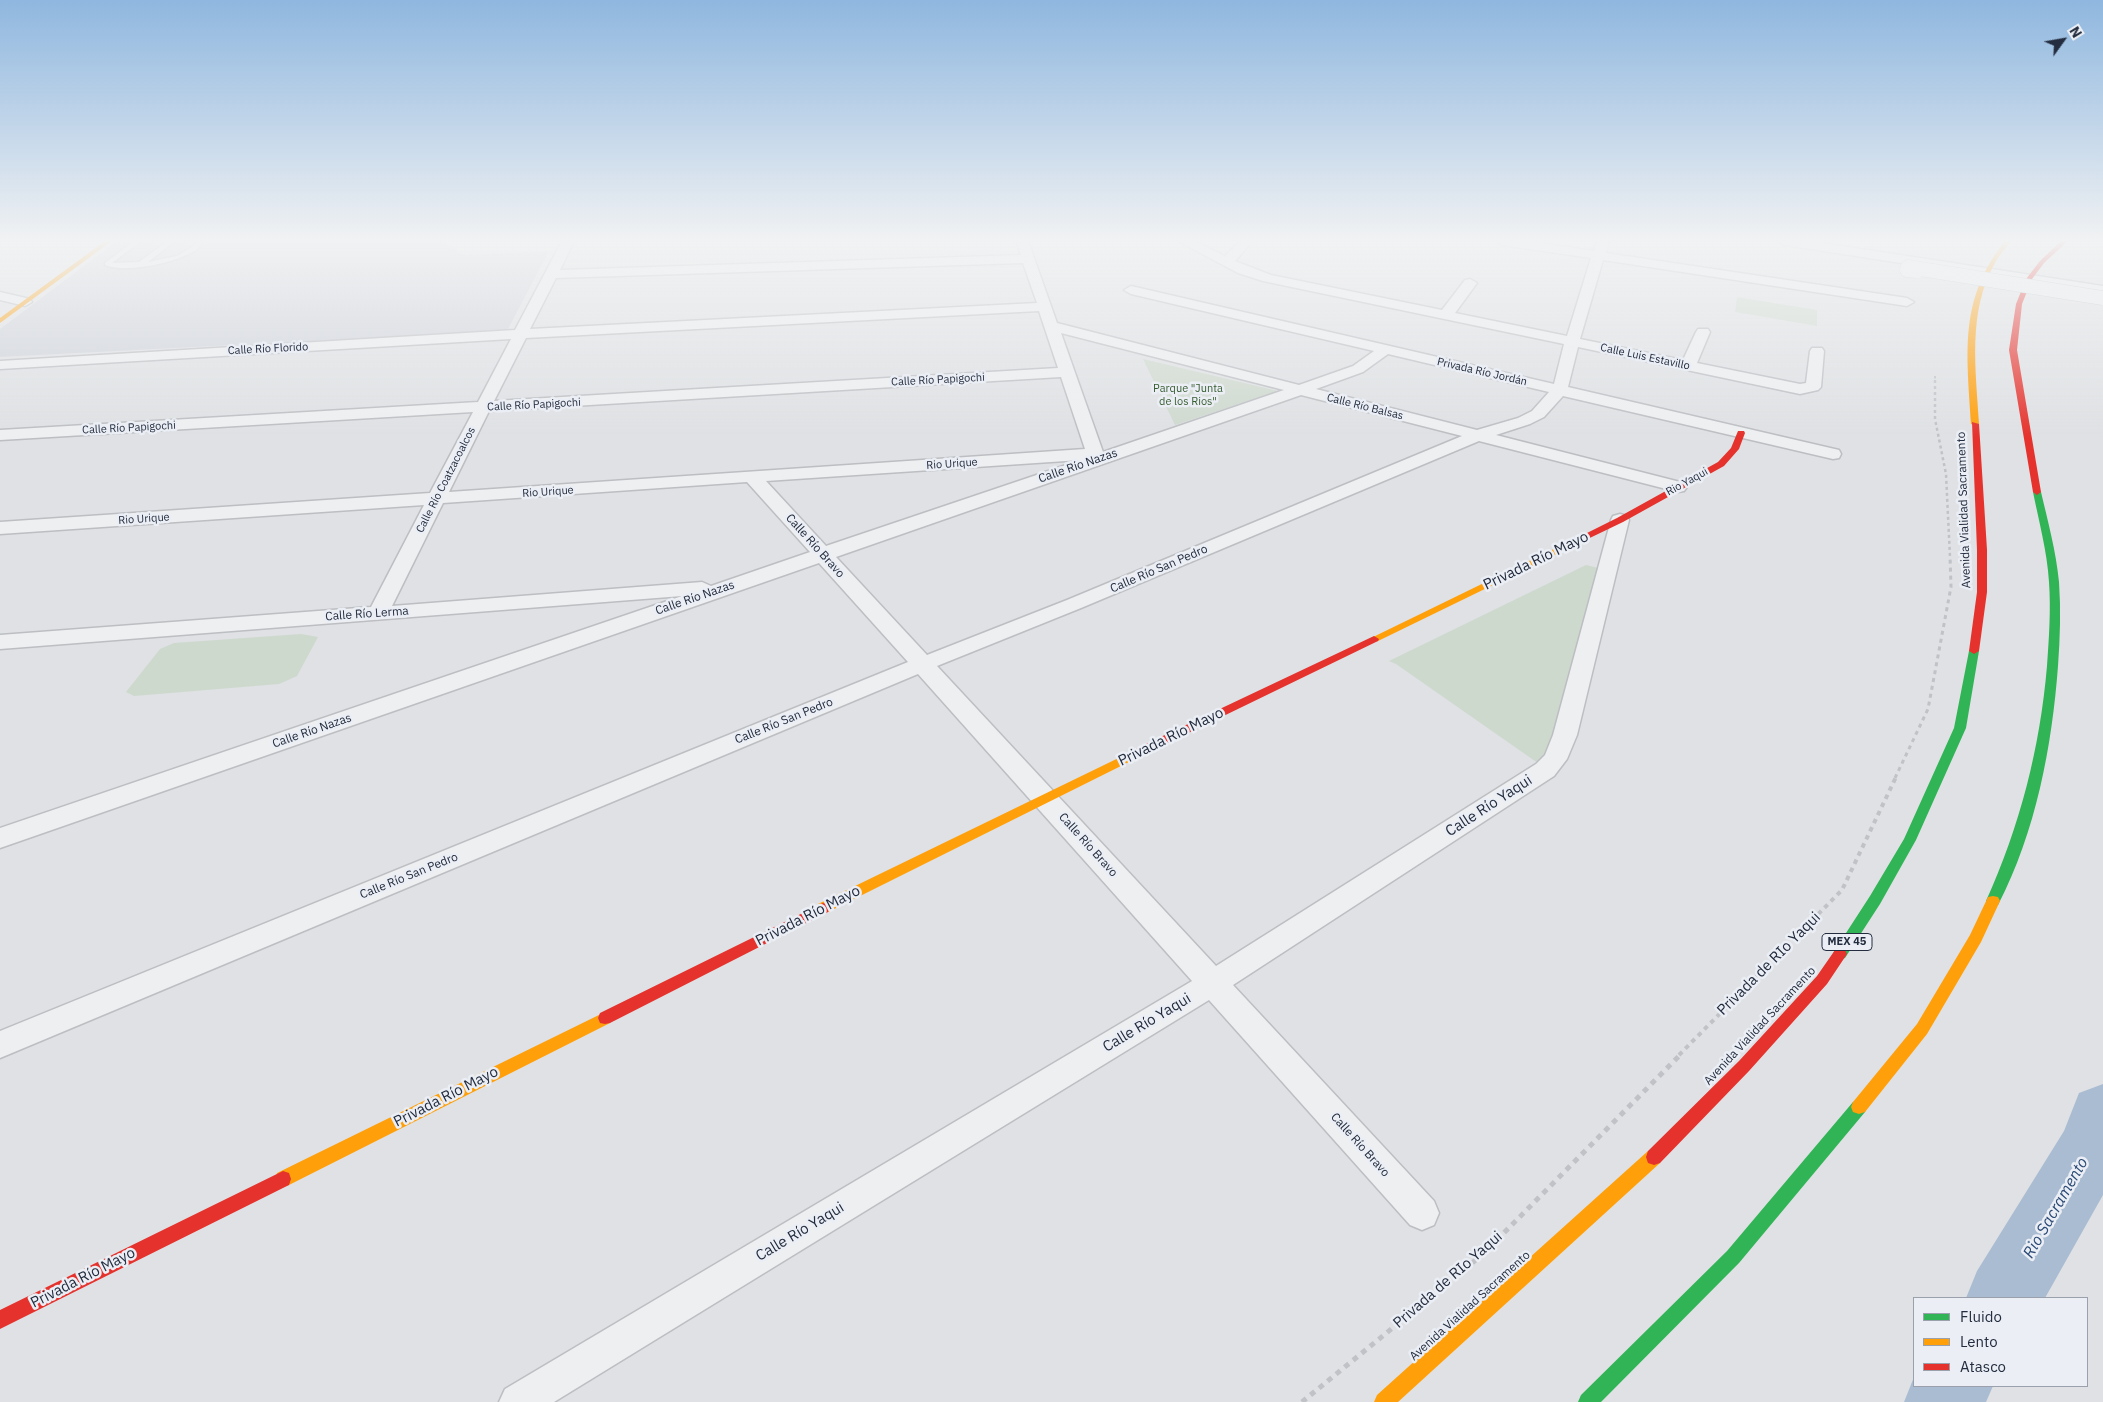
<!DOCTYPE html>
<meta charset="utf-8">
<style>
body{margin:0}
#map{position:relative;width:2103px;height:1402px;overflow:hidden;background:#dfe1e4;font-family:"IBM Plex Sans",sans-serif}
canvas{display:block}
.legend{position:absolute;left:1913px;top:1297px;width:175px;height:90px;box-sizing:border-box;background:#ebeff5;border:1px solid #9ba1ac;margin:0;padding:6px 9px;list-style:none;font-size:15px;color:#242d3f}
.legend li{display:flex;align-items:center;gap:10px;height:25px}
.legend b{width:25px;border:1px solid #9ba1ac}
.north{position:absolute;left:2038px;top:15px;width:50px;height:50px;-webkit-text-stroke:4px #ebeff5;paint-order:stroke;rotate:58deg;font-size:14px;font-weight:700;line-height:20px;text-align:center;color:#242d3f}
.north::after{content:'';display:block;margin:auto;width:18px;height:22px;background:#242d3f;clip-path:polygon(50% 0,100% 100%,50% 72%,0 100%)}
</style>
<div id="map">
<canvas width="2103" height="1402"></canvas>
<ul class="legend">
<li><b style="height:6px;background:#30b455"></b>Fluido</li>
<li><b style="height:6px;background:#ff9f0a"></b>Lento</li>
<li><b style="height:6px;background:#e5322d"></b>Atasco</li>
</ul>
<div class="north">N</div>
</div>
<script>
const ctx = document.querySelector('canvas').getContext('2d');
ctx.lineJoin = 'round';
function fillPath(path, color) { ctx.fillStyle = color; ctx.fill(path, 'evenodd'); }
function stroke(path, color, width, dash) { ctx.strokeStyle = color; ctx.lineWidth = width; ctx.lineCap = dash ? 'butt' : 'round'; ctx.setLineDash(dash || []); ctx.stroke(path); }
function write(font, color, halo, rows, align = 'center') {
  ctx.font = font + ' "IBM Plex Sans",sans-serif'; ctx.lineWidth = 5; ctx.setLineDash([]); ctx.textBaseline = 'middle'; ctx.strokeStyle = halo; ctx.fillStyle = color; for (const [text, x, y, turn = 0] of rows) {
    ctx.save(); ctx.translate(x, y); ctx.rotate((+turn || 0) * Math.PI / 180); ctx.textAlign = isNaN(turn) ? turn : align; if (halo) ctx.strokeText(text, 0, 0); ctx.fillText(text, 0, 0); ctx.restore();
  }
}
const built = new Path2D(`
 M117 241H445L462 255 549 251 507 331 0 357V329Z`);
const green = new Path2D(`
 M1737 297 1817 310V326L1735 312Z
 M1143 359 1278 391 1175 425Z
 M1586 565 1598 568 1545 768 1396 664 1389 661Z
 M301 634 318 637 297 676 279 684 134 696 126 692 160 649 174 643Z`);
const river = new Path2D(`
 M2103 1084V1195L2045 1298H1966L1977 1271 2064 1131 2079 1093Z
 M1914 1377V1386H1993L1986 1402H1904Z`);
const pathFar4 = new Path2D(`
 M1935 376V382`);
const pathFar3 = new Path2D(`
 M1935 380V419L1946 474 1950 557
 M1197 394 1220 393 1222 388`);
const pathFar2 = new Path2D(`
 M1895 778 1928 709 1951 587 1950 556`);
const pathFar1 = new Path2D(`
 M1679 1055 1842 890 1896 777`);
const path = new Path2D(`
 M1302 1402 1483 1254 1681 1054`);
const lane = new Path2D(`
 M134 241H141L112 263 139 262 168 241H175L148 262 177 256 195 245V241H201V246C184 262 127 274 105 265V263Z`);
const street = new Path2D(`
 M562 241H574L560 270 1021 255 1016 241H1028L1057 323 1299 385 1353 366 1374 351 1131 294 1124 290 1131 286 1554 384 1564 344 1263 281 1238 273 1178 241H1194L1225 256 1240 241H1253L1235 261 1271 275 1442 310 1465 280 1470 279 1477 283 1455 313 1567 336 1591 258 1502 245 1496 241H1527L1594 251 1597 241H1609L1606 253 1907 298 1914 302 1907 306 1603 260 1580 339 1683 360 1696 332 1698 329H1708L1710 332 1697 363 1800 384 1806 383 1810 351 1812 348H1822L1824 351 1821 387 1818 390 1800 394 1578 347 1568 387 1839 450 1841 454 1839 458 1833 459 1563 396 1544 417 1530 424 1496 435 1684 483 1687 487 1684 491 1678 492 1479 441 1081 608 937 666 1216 966 1536 764 1545 755 1553 735 1611 520 1613 516 1620 514 1627 516 1629 520 1577 735 1567 759 1554 776 1233 985 1434 1201 1439 1213 1434 1225 1422 1230 1410 1225 1209 1000 554 1402H499L505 1389 1192 981 918 674 0 1058V1031L908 662 819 563 0 848V828L682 596 0 649V635L371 607 424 505 0 534V522L430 493 473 412 0 440V430L478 402 511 339 0 369V361L515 330ZM1023 263 1037 303 530 329 556 278ZM1039 311 1058 368 494 401 526 338ZM1061 333 1284 390 1103 452ZM1388 354 1549 392 1532 411 1518 418 1477 430 1316 389 1363 372ZM1061 377 1085 449 449 492 489 411ZM1301 395 1462 436 1067 600 927 655 836 557ZM1081 460 826 546 766 481ZM747 482 810 552 711 586 702 582 392 606 443 503Z
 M1778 241H1809L2103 286V294L1784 245Z
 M0 292 30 299 32 302 25 306 0 300Z`);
const fast = new Path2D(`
 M2037 489 2041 492C2048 522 2056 551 2059 582 2061 610 2060 638 2058 666 2052 746 2036 832 1998 905L1993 906 1988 905 1986 901C2020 826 2040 748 2047 666 2049 638 2051 610 2049 582 2047 551 2039 522 2033 492Z
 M1974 648 1979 651 1966 728 1916 840 1880 904 1845 958 1840 960 1835 958 1833 954 1835 950 1870 896 1904 839 1954 728 1969 651Z
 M1859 1100 1865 1102 1867 1107 1865 1112 1739 1263 1601 1402H1578L1581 1395 1727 1251 1853 1102Z`);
const slow = new Path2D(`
 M105 241H112L0 323V318Z
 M2005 241H2011C2006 248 1999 255 1995 263 1967 312 1976 370 1979 424L1975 426 1971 424C1967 354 1958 300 2005 241Z
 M1568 542 1573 545 1571 547 1378 641 1374 642 1369 639Z
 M1135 750 1141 754 1139 757 828 912 823 913 818 912 816 908 818 904Z
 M1993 896 1998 897 2000 901 1981 942 1927 1034 1865 1112 1859 1114 1853 1112 1851 1107 1853 1102 1917 1024 1970 935 1988 897Z
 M605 1012 610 1013 612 1018 610 1023 289 1185 283 1187 277 1185 275 1179 277 1173Z
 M1654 1149 1660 1151 1662 1157 1660 1163 1398 1402H1374L1377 1395 1648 1151Z`);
const jam = new Path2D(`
 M2061 241H2068L2044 263 2032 279 2022 304 2017 350 2041 492 2037 495 2033 492 2009 350 2016 304 2026 279 2040 261Z
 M1972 422 1979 424 1987 550V592L1979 651 1974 654 1969 651 1977 592V550Z
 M1738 431H1744L1745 433 1739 449 1724 466 1623 522 1571 547 1568 548 1563 545 1617 518 1718 462 1731 448Z
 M1374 636 1379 639 1378 641 1139 757 1135 758 1129 754 1131 751Z
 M823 903 828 904 830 908 828 912 610 1023 605 1024 600 1023 598 1018 600 1013Z
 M1840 948 1845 950 1847 954 1827 984 1749 1071 1660 1163 1654 1165 1648 1163 1646 1157 1648 1151 1739 1061 1817 976 1835 950Z
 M283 1171 289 1173 291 1179 289 1185 0 1329V1310Z`);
const streetBridge = new Path2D(`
 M1917 271 1907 270 1908 267 2103 298`);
const farStreetnames = [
 ["Calle Río Florido",268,349,-3],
 ["Calle Luis Estavillo",1645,357,12],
 ["Privada Río Jordán",1482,372,13],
 ["Calle Río Papigochi",938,380,-3],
 ["Calle Río Papigochi",534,405,-3],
 ["Calle Río Balsas",1365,407,14],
 ["Calle Río Papigochi",129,428,-3],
 ["Rio Urique",952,464,-4],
 ["Calle Río Coatzacoalcos",446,480,-63],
 ["Rio Yaqui",1687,482,-29],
 ["Rio Urique",548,492,-4],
 ["Rio Urique",144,519,-4]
];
const farParknames = [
 ["Parque \"Junta",1188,389],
 ["de los Rios\"",1188,402]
];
const shields = [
 [1847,942,50]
];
const shieldNames = [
 ["MEX 45",1847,942]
];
const streetNames = [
 ["Calle Río Nazas",1078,466,-19],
 ["Avenida Vialidad Sacramento",1964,510,-92],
 ["Calle Río Bravo",815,546,48],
 ["Calle Río San Pedro",1159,569,-23],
 ["Calle Río Nazas",695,598,-19],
 ["Calle Río Lerma",367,614,-4],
 ["Calle Río San Pedro",784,721,-22],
 ["Calle Río Nazas",312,731,-19],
 ["Calle Río Bravo",1088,845,48],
 ["Calle Río San Pedro",409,876,-22],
 ["Avenida Vialidad Sacramento",1760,1026,-47],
 ["Calle Río Bravo",1360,1145,48],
 ["Avenida Vialidad Sacramento",1470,1306,-42]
];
const nearStreetnames = [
 ["Privada Río Mayo",1536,561,-26],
 ["Privada Río Mayo",1171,737,-26],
 ["Calle Río Yaqui",1489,806,-33],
 ["Privada Río Mayo",808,916,-27],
 ["Privada de RIo Yaqui",1769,964,-45],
 ["Calle Río Yaqui",1147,1023,-31],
 ["Privada Río Mayo",446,1097,-27],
 ["Calle Río Yaqui",800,1232,-31],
 ["Privada Río Mayo",83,1278,-27],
 ["Privada de RIo Yaqui",1448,1280,-41]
];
const nearWaternames = [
 ["Rio Sacramento",2056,1208,-60]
];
fillPath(built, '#ced2da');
fillPath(green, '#ced9ce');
fillPath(river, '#aabcd2');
stroke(lane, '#bcbec2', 3);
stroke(street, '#bcbec2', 3);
stroke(pathFar4, '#c0c2c7', 2, [2.5, 2.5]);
stroke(pathFar3, '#c0c2c7', 2.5, [3, 3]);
stroke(pathFar2, '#c0c2c7', 3, [4, 4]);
stroke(pathFar1, '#c0c2c7', 4, [4.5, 4.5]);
stroke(path, '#c0c2c7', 5, [5.5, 5.5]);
fillPath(lane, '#eeeff1');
fillPath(street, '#eeeff1');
fillPath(fast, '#30b455');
fillPath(slow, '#ff9f0a');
fillPath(jam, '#e5322d');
stroke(streetBridge, '#bcbec2', 15, []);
stroke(streetBridge, '#eeeff1', 14);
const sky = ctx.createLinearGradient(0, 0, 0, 437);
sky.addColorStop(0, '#8fb7df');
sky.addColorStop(0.55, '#f1f2f3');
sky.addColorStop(1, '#f1f2f300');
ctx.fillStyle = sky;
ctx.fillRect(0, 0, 2103, 437);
write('11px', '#242d3f', '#ebeff5', farStreetnames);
write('11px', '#375c30', '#ebeff5', farParknames);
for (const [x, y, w] of shields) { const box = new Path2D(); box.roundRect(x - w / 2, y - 8.5, w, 17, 4); ctx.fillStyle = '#ebeff5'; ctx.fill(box); stroke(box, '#242d3f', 1); }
write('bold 11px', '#242d3f', null, shieldNames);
write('12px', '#242d3f', '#ebeff5', streetNames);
write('15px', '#242d3f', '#ebeff5', nearStreetnames);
write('italic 16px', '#2b4a76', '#ebeff5', nearWaternames);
</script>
